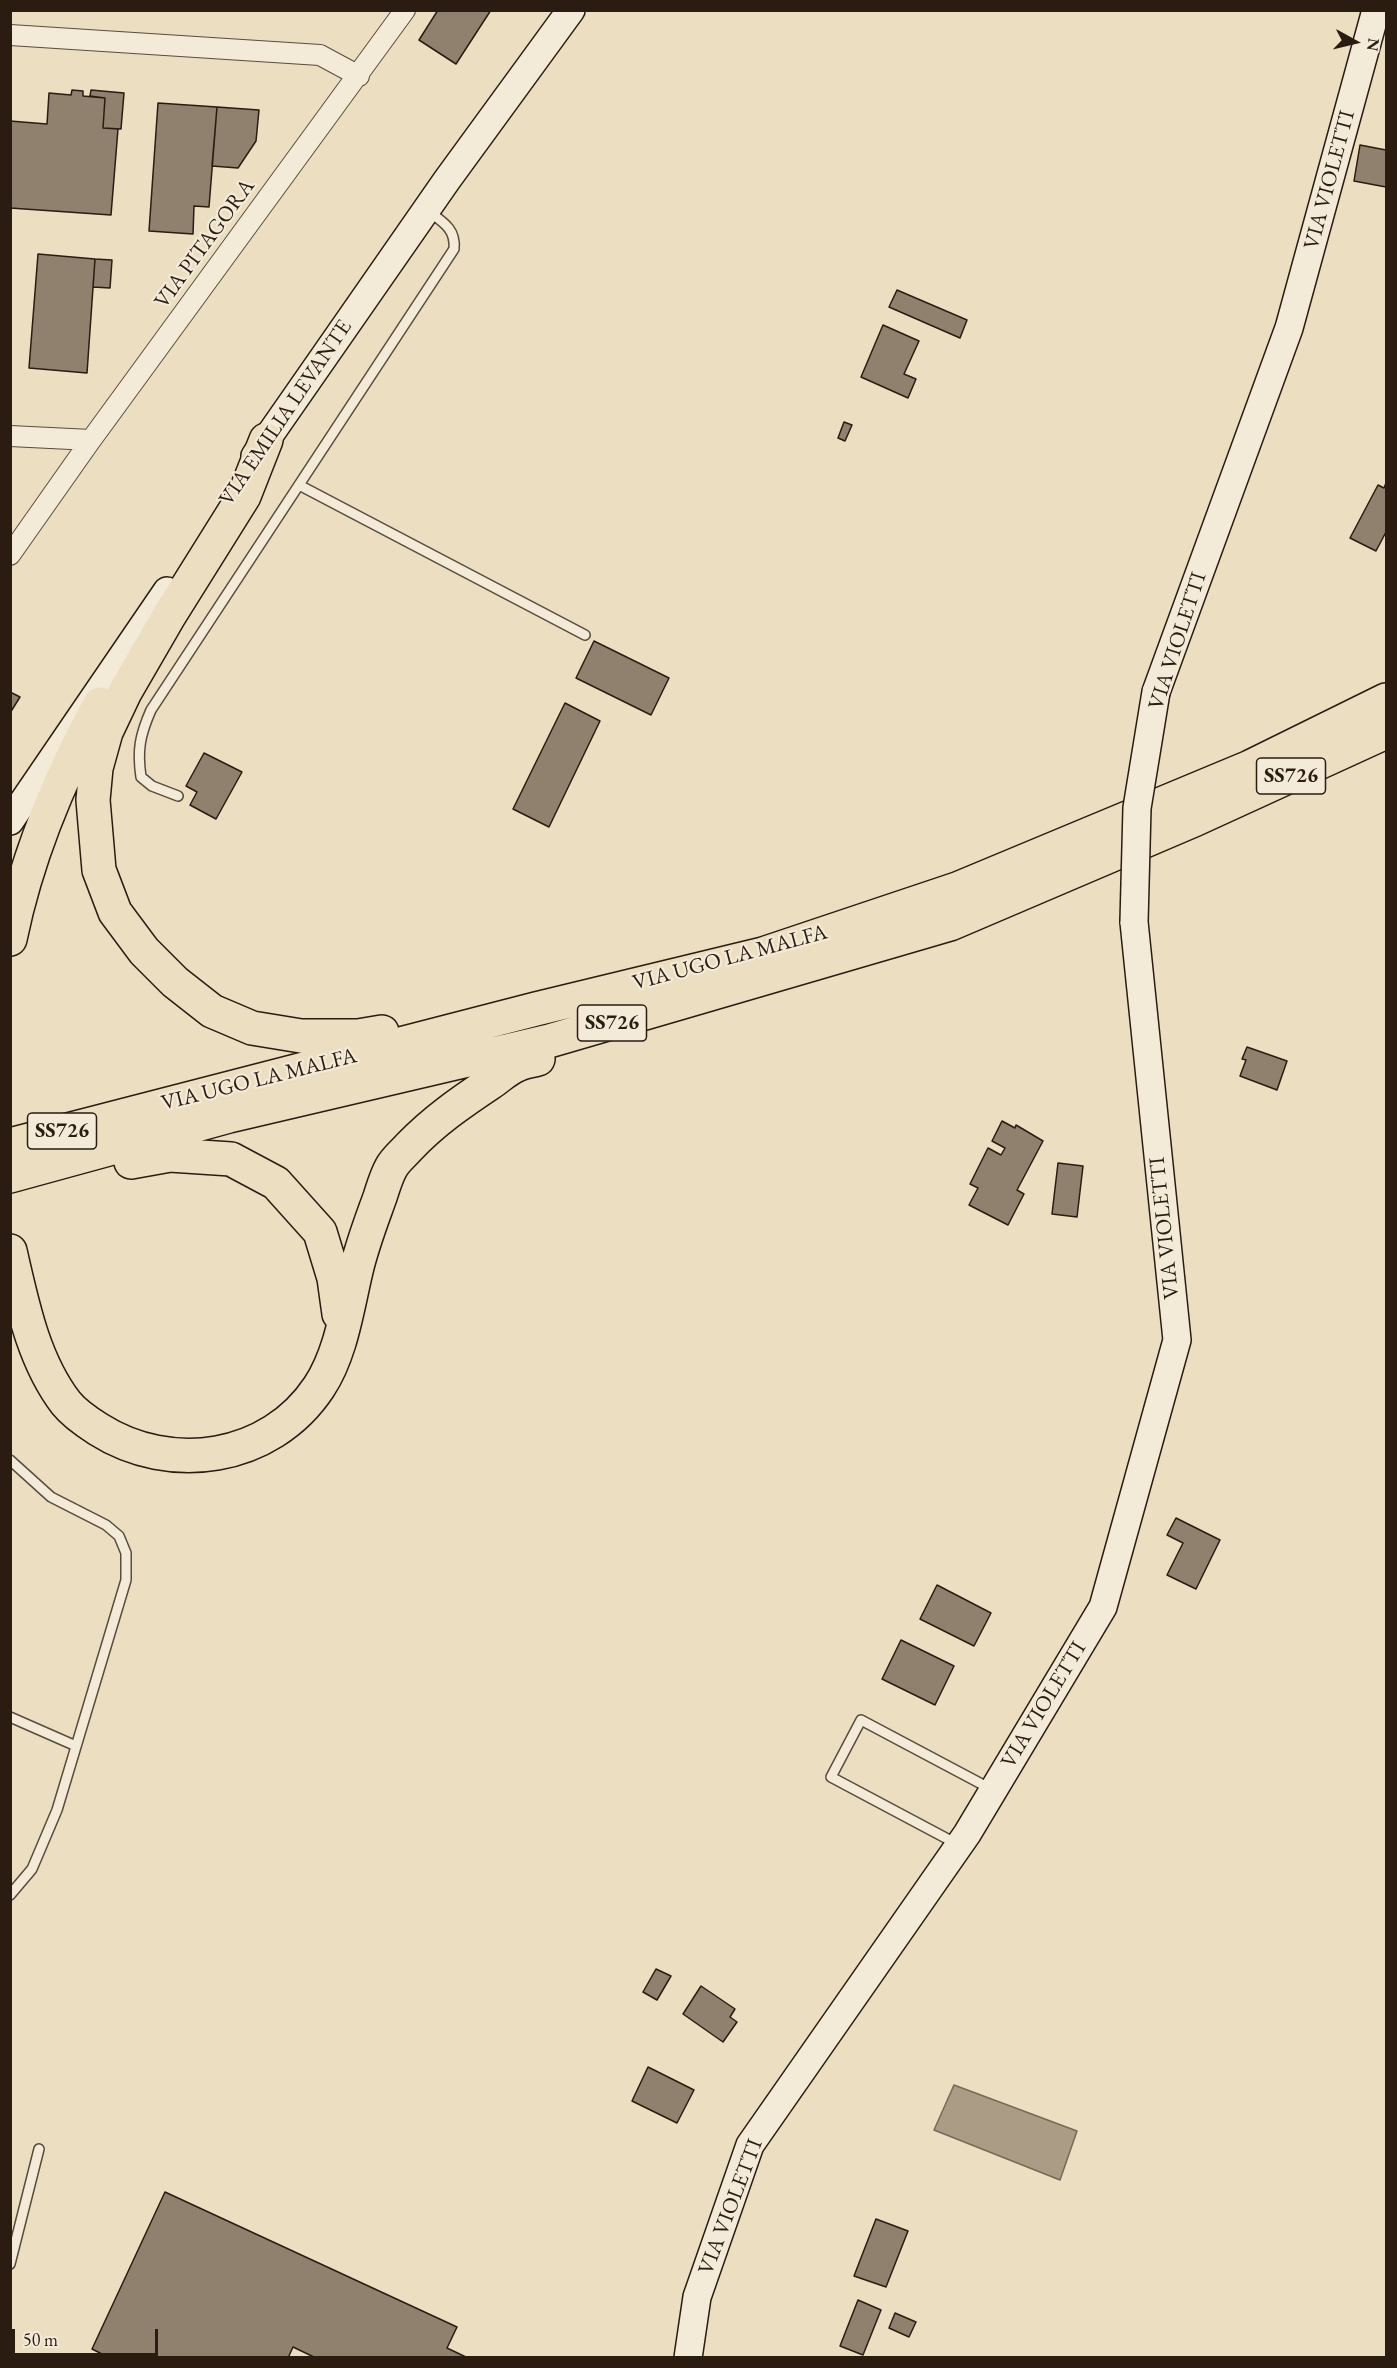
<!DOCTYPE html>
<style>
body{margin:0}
#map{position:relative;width:1397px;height:2368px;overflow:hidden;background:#ecdec1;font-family:"EB Garamond",serif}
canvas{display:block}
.frame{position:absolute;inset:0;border:12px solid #2a1c11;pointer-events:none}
.north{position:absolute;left:1325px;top:12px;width:60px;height:60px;-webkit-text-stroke:4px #f3ead7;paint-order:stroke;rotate:98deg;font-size:16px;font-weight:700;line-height:24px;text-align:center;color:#2a1c11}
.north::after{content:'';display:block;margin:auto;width:21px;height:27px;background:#2a1c11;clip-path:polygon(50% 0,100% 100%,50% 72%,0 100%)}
.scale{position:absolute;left:12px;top:2329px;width:146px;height:27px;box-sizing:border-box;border:3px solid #2a1c11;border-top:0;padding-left:8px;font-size:18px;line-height:21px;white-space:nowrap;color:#2a1c11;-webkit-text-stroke:4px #f3ead7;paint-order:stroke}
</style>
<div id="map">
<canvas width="1397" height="2368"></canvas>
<div class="frame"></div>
<div class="north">N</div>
<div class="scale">50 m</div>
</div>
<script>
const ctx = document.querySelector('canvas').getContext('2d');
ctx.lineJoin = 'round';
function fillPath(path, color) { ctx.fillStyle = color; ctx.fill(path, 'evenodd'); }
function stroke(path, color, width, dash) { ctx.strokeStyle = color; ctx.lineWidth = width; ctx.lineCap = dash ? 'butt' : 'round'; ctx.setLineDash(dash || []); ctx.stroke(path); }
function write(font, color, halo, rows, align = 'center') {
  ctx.font = font + ' "EB Garamond",serif'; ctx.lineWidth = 4.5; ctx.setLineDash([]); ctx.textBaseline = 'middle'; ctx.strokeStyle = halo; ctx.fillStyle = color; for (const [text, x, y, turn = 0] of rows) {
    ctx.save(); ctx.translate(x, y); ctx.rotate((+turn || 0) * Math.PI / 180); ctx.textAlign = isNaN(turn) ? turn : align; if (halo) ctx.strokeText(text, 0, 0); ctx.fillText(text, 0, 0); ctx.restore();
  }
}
const water = new Path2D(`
 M954 2085 1077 2131 1060 2180 934 2130Z`);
const building = new Path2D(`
 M438 10H491L456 64 419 40Z
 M72 90 83 91V96L105 98 103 128 118 129 111 215 10 208V121L47 124 49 93 71 95Z
 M91 90 124 93 121 129 103 128 105 98 90 96Z
 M158 103 217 107 209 207 194 206 193 234 149 231Z
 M217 107 259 110 256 141 238 168 212 166Z
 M1360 145 1386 150V187L1354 181Z
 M38 254 95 259 87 373 29 368Z
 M95 259 112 260 110 288 93 287Z
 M897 290 967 320 960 338 889 307Z
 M883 325 919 341 904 374 916 379 908 398 861 377Z
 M844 422 852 425 845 441 838 438Z
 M1386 483V532L1376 551 1350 538 1378 485 1384 488Z
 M594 641 669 678 651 715 576 678Z
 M10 692 20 697 10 713Z
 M565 703 600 721 549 827 513 809Z
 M204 753 242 772 216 819 190 805 197 792 186 786Z
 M1247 1047 1287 1061 1277 1090 1240 1076 1246 1060 1242 1059Z
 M1002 1121 1015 1128 1016 1125 1043 1141 1017 1190 1024 1194 1008 1225 969 1205 978 1188 970 1184 988 1148 1001 1155 1005 1148 992 1141Z
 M1058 1163 1083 1166 1077 1217 1052 1214Z
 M1176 1518 1220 1540 1196 1589 1167 1575 1183 1543 1167 1535Z
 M937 1585 991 1613 974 1646 920 1619Z
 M901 1640 954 1666 935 1705 882 1679Z
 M656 1969 671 1976 657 2000 643 1992Z
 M701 1986 735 2009 730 2017 737 2022 723 2042 683 2014Z
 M648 2067 694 2090 677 2123 632 2101Z
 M165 2192 457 2327 447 2348 468 2358H316L293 2347 288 2358H110L92 2349Z
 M876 2219 908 2231 886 2287 854 2276Z
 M858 2300 881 2310 863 2355 840 2346Z
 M895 2313 916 2322 909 2337 889 2328Z`);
const lane = new Path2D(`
 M299 485 585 635
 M178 796 152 786 141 777C137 750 140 735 151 710L454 249C456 229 443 222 428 211
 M10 1460 51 1497 106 1525 119 1536 126 1553V1580L57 1810 32 1869 10 1895
 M10 1717 76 1746
 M957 1844 831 1777 861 1720 991 1789
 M10 2264 39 2149`);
const street = new Path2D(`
 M10 35 320 55 359 76
 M10 436 91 440 405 10
 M10 555 91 440`);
const secondary = new Path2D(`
 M255 456 447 180 571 10
 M1156 692 1289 328 1376 10
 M10 821 167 591
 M688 2358 697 2297 750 2145 967 1834 1103 1607 1177 1340 1134 922`);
const highway = new Path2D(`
 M266 440 244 496 169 616 125 692 106 732 96 768 93 800 99 870 115 912 144 951 175 982 212 1011 252 1028 301 1036H358L382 1032
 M10 939C27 855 59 779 100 704
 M10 1145 536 1009 763 954 957 889 1250 767 1386 700
 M131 1162 170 1155 231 1159 276 1183 320 1232 334 1278 339 1314
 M10 1176 229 1116 549 1041 950 924 1196 819 1386 732
 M10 1251C22 1303 33 1360 66 1403 74 1413 87 1422 98 1429 170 1475 270 1461 319 1387 341 1354 347 1309 356 1271 362 1245 371 1222 380 1197 383 1188 386 1177 391 1168 395 1160 403 1154 409 1147 434 1121 460 1103 490 1083 499 1077 507 1069 517 1065 523 1062 531 1061 538 1059`);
const secondaryBridge = new Path2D(`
 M1134 922 1137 808 1156 692`);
const shields = [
 [1291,776,69],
 [612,1023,69],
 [62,1131,69]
];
const shieldNames = [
 ["SS726",1291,776],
 ["SS726",612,1023],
 ["SS726",62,1131]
];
const streetNames = [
 ["VIA VIOLETTI",1330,180,-75],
 ["VIA PITAGORA",205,244,-54],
 ["VIA EMILIA LEVANTE",286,413,-56],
 ["VIA VIOLETTI",1178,641,-72],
 ["VIA UGO LA MALFA",730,958,-15],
 ["VIA UGO LA MALFA",259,1080,-14],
 ["VIA VIOLETTI",1165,1228,-96],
 ["VIA VIOLETTI",1044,1705,-59],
 ["VIA VIOLETTI",731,2207,-69]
];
fillPath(water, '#aa9c85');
stroke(water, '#776957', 1.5);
fillPath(building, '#8f816d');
stroke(building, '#2a1c11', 1.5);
stroke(lane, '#5a4c3d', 12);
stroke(street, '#5a4c3d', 22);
stroke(secondary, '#2a1c11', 30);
stroke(highway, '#2a1c11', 36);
stroke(lane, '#f3ead7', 9);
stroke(street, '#f3ead7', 20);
stroke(secondary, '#f3ead7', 27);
stroke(highway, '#ecdec1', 33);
stroke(secondaryBridge, '#2a1c11', 30, []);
stroke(secondaryBridge, '#f3ead7', 27);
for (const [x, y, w] of shields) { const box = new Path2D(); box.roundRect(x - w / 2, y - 18, w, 36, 4.5); ctx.fillStyle = '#f3ead7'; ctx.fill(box); stroke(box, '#2a1c11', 1.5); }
write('bold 21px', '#2a1c11', null, shieldNames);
write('22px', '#2a1c11', '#f3ead7', streetNames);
</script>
